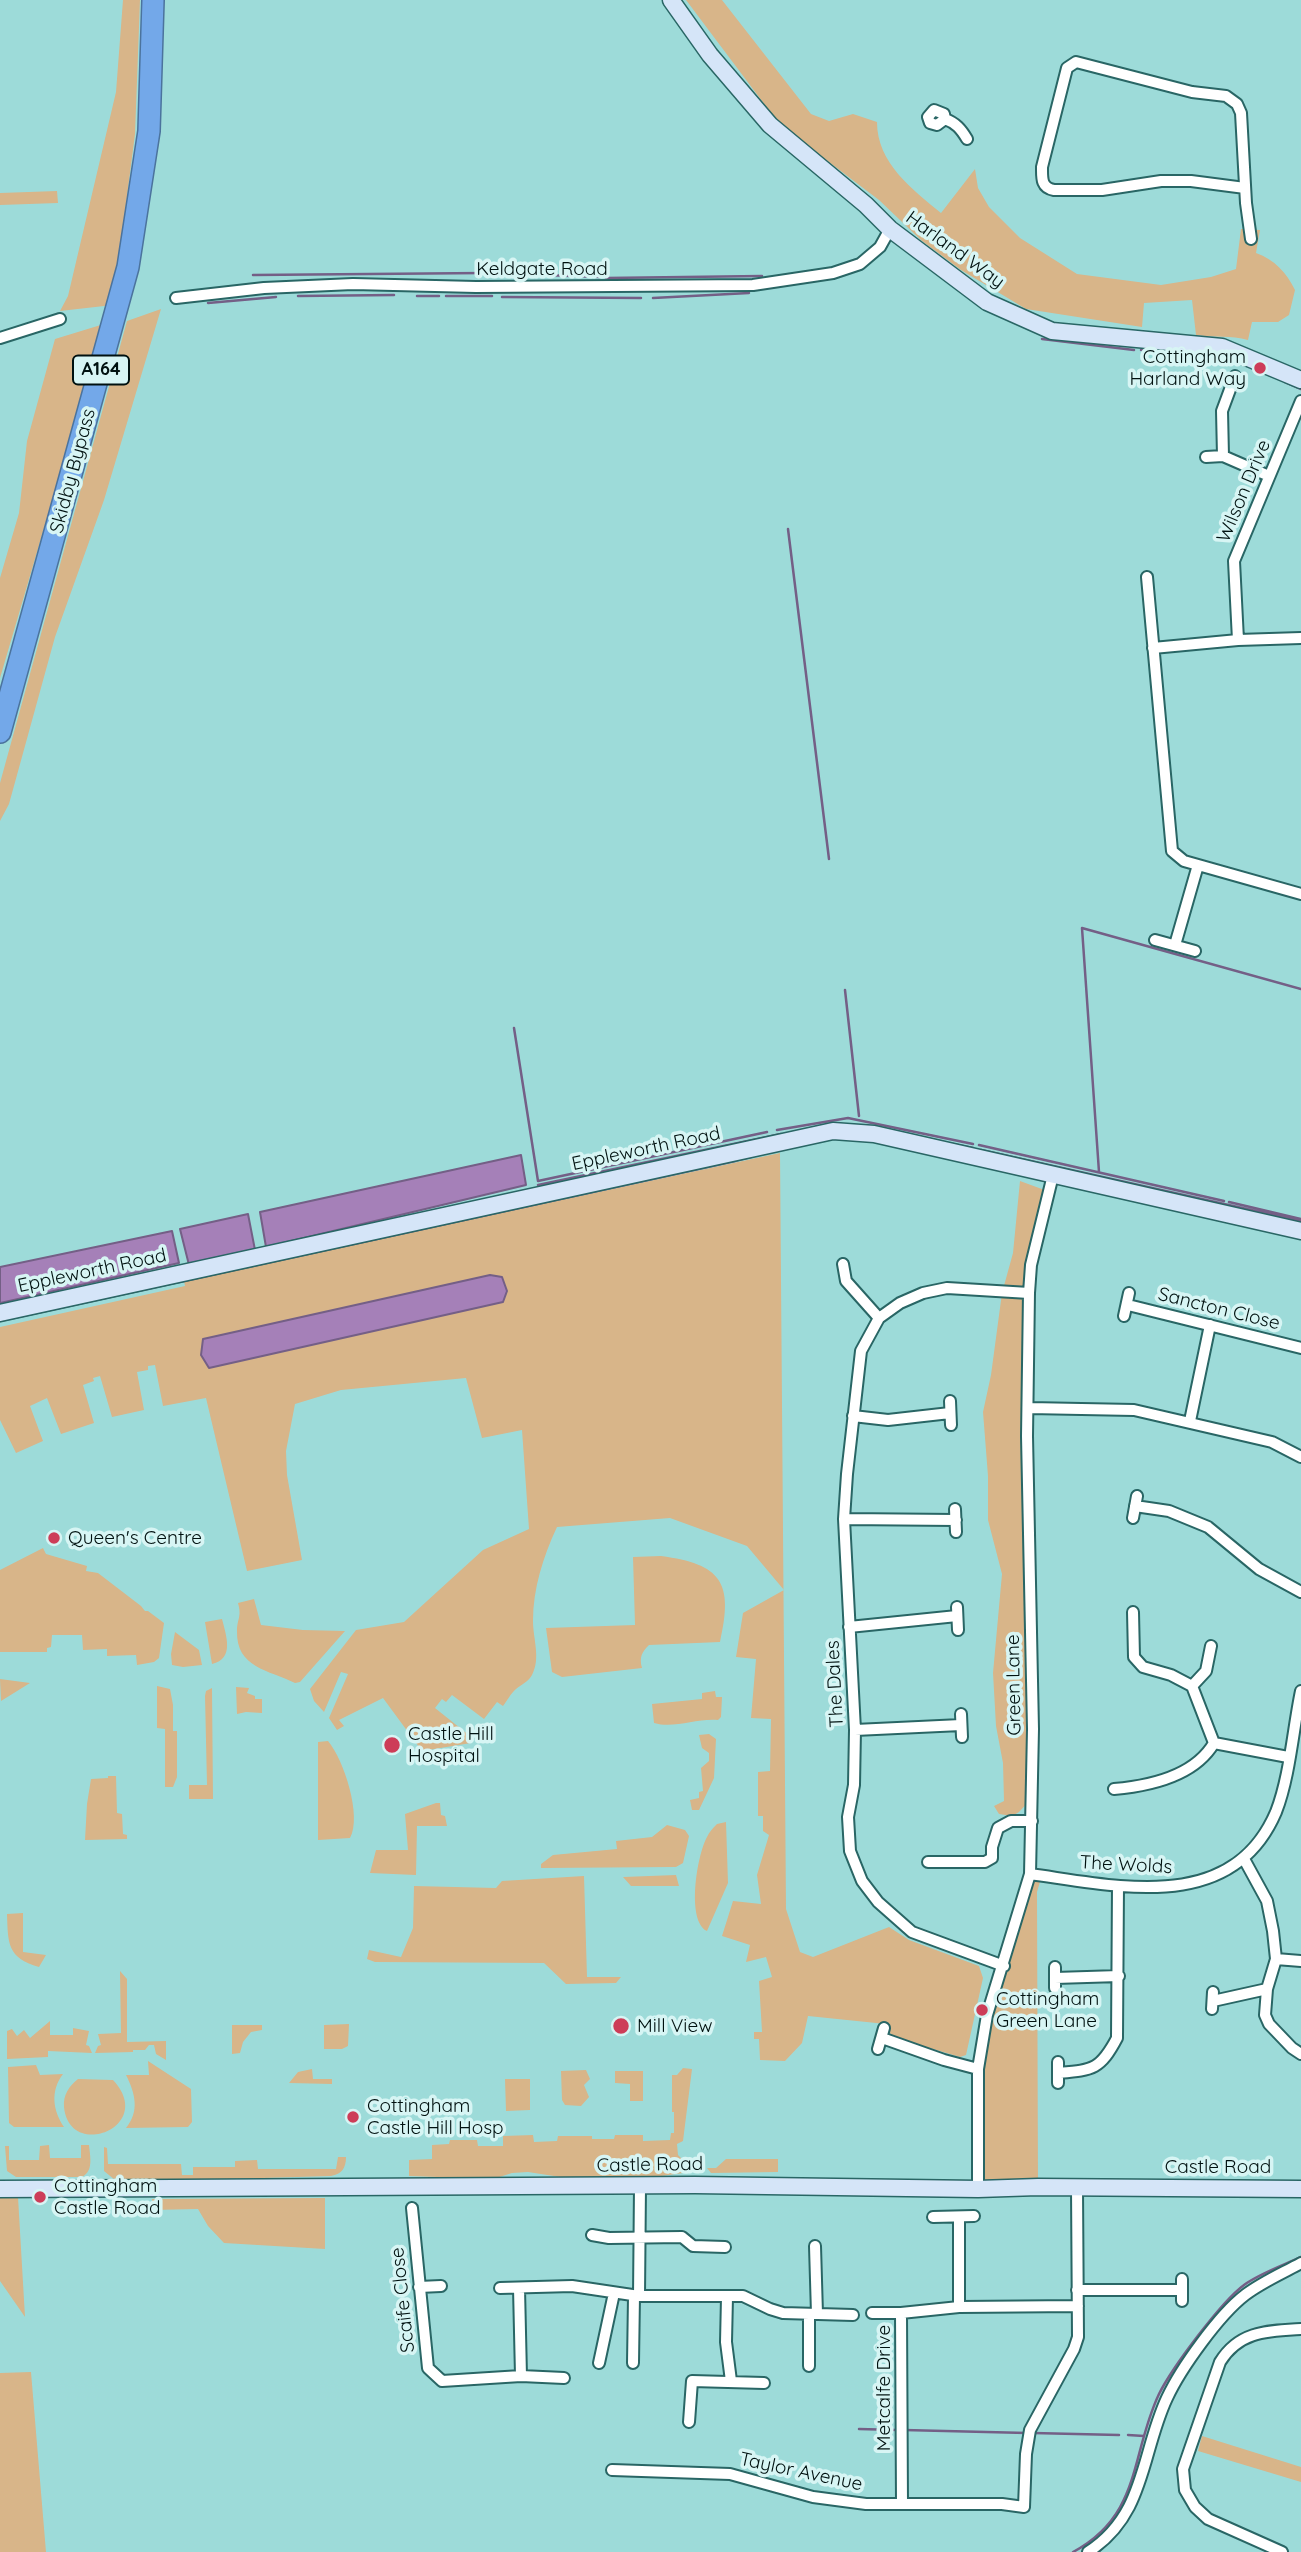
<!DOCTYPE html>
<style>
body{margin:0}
canvas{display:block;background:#9ddbd9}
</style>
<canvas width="1301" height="2552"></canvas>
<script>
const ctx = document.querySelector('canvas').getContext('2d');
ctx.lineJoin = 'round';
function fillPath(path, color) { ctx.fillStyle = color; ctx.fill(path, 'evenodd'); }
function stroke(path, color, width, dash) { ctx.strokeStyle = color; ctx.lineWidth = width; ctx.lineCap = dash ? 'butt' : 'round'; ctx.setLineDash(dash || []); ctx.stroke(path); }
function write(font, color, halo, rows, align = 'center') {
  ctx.font = font + ' Quicksand,sans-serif'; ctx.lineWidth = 7; ctx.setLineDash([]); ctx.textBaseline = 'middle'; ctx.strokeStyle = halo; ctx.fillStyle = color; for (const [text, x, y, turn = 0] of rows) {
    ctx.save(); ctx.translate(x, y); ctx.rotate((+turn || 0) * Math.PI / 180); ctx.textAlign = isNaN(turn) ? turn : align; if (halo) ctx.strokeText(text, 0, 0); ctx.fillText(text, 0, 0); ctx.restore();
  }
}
const green = new Path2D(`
 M123 0H140L135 134 113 305 60 311 68 296 116 92Z
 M686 0H722L811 114 829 121 853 114 877 122C877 163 912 189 941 213L975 169 978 188 989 207 1020 238 1077 274 1161 285 1211 277 1236 269 1241 229 1260 230 1256 253C1275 260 1286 272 1295 290L1289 315 1278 322H1252L1248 340C1231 335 1214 338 1196 335L1192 300 1144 303 1142 327 1026 309 961 270 922 241 879 200 780 125Z
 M57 191 58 203 0 205V193Z
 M161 309 104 500 55 637 9 804 0 821V783L127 321Z
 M104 324 0 678V578L19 513 27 441 55 339Z
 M780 1153 786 1909 800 1952 813 1957 889 1927 909 1940 979 1966 983 1978 966 2055 960 2057 892 2037 886 2024 808 2016 802 2043 785 2061 760 2060 759 2039H754V2032H762L759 1981 772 1977 766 1957 746 1962 750 1945 722 1936 733 1901 761 1904 757 1875 769 1835 763 1831V1816H758V1772L770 1771 771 1719 751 1718 756 1659 736 1657 743 1613 784 1590 747 1546 670 1518 557 1527C543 1557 533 1589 533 1621 533 1639 541 1658 532 1675 528 1682 522 1684 516 1689 511 1693 507 1701 503 1706L497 1702 484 1719 452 1695 446 1702 442 1699 435 1708 470 1736 471 1743 422 1751 383 1698 339 1720 344 1726 337 1730 329 1718 348 1674 341 1672 324 1712 314 1701 310 1689 356 1630 404 1622 483 1550 529 1529 522 1430 482 1438 466 1378 341 1390 295 1404 286 1451 287 1475 302 1560 247 1571 206 1398 163 1406 155 1365 148 1366V1370L137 1372 144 1410 112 1417 100 1376 93 1378 94 1381 83 1385 94 1423 61 1434 47 1398 30 1406 43 1441 16 1453 0 1420V1327L185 1286 184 1281Z
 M1020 1181 1050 1192 1031 1265 1033 1797 1019 1812 1012 1816 999 1814 994 1806 1004 1801 1003 1763 996 1726 993 1673 1002 1574 988 1520V1476L983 1412 991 1375 1002 1293 1013 1253Z
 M43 1548 46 1554 87 1566 86 1571 98 1573 141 1606 145 1611H148L164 1623 159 1658 154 1662 137 1665 136 1655 107 1656V1649L83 1650 82 1635H52L51 1647 47 1648V1652H0V1570Z
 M661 1556C721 1564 734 1582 720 1642L649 1645C642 1652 639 1657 642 1668L562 1677 552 1672 546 1628 635 1625 633 1557Z
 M254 1599 261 1625 303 1630 345 1631 300 1682 295 1683C269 1670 236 1668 237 1631 237 1619 242 1617 238 1603Z
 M222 1619C226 1635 235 1659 212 1664L205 1622Z
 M175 1632 199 1650 202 1665 183 1667 172 1665 171 1654Z
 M0 1679 30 1683 1 1701Z
 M157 1686 170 1689 173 1705V1731H177V1777L173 1787H165V1729L157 1728Z
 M236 1687 249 1688 247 1693 255 1696V1699H262V1713L246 1712 237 1714Z
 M212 1688 213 1799H189V1785H207L205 1696 206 1691Z
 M715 1691 716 1697H722L721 1717 718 1720C697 1718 674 1729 654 1723L652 1704 702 1699V1693Z
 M709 1734 716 1739 714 1778 699 1810H692L690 1800 699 1798V1792L703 1791 701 1768 709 1761V1753L702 1748 699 1735Z
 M328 1741C344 1760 362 1816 350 1838L318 1840V1742Z
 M108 1776H116L117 1813 122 1814 123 1834 127 1835V1839L85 1840 87 1804 91 1779 108 1778Z
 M436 1803H440L441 1815 445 1816 447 1826H417L416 1875 370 1873 376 1850H408L405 1814Z
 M726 1822 728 1883 707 1931C686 1921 697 1855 707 1837 709 1832 713 1828 717 1824Z
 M667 1825 685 1830 689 1836 683 1863 676 1867 541 1868V1864L553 1855 617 1849 616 1841 652 1837Z
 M1030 1874 1042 1875 1037 1892 1038 2187 978 2189V2069Z
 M676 1875 679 1886H631L623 1877Z
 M584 1876 587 1977H621L616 1983 566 1984 544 1963 375 1962 367 1959 369 1950 401 1957 413 1928 414 1886 496 1888 502 1881Z
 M23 1913V1952L46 1955 39 1967C7 1958 8 1943 7 1914Z
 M120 1971 127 1979V2042L166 2041V2060L156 2054 154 2045H149L145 2050H133V2052L95 2053 98 2046 101 2045 98 2034 121 2033Z
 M50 2021V2035H73V2028L89 2031 86 2045 89 2046 92 2053 48 2051V2057L7 2059V2031L12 2029 17 2036 24 2030 30 2038Z
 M349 2024 348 2046 342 2049H324V2025Z
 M232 2025H262V2030L251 2032 243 2042 240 2053 232 2054Z
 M148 2061 191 2089 192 2122 188 2127 126 2128C140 2111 135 2093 126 2075H149Z
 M36 2065 40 2075 63 2074C50 2091 53 2111 64 2127H14L9 2123 8 2067Z
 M683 2068 692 2069 683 2141 677 2144 678 2155 686 2163 683 2173 654 2177 580 2180 528 2172 512 2173 493 2179 409 2176V2160L432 2159V2145L449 2144 450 2140H477L478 2146H503V2136L533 2135 534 2142 557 2141 558 2136H592V2139H614L615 2135H643V2141L670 2140 671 2133H674V2112H672V2075H677Z
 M312 2069 313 2079H332V2084L289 2083 298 2072Z
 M586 2070 590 2079 584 2085 589 2097 581 2106 565 2105 562 2100 561 2071Z
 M615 2071H643V2101H630V2084L615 2083Z
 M78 2079 113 2080C157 2127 69 2161 64 2107 63 2095 69 2086 78 2079Z
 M505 2079H530V2110L506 2111Z
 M49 2145 50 2158H81V2145H89C90 2156 94 2171 82 2177H16L7 2171 5 2146H9V2160H39L40 2146Z
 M104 2147 107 2148 108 2164H181L182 2175H193V2167H235V2161L257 2160 258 2169H336L338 2157H346C346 2168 342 2174 331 2176L194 2180H115L104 2171Z
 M726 2159H778V2172L711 2173 707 2168H716Z
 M0 2197H18L25 2317 0 2281Z
 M325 2198V2249L224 2243 208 2226 198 2209 152 2210V2199Z
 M31 2372 46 2552H0V2373Z
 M1202 2436 1301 2467V2482L1198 2451Z`);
const water = new Path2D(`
 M521 1155 526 1185 266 1247 260 1212Z
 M248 1214 255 1250 189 1265 180 1229Z
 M172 1231 179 1263 0 1303V1267Z
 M490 1275 502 1277 507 1291 503 1302 209 1368 201 1355 203 1339Z`);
const stream = new Path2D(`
 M489 273 600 277
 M253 275 484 273
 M606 278 762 276
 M298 296 394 295
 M417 296H439
 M446 296H492
 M502 297 641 298
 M653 298 749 293
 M208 303 276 297
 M1042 339 1134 350
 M1141 350 1188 353
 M1269 375 1277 378
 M1285 382 1301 389
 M788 529 829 859
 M845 990 859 1116
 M514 1028 538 1181 767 1132
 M777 1130 848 1118 973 1144
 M953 1144 973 1148
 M979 1145 1224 1201
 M981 1150 1301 1221
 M734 1161 751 1157
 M1099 1172 1082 928 1301 989
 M538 1185 781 1134
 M1229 1202 1301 1219
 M0 1321 735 1161
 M859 2429 897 2430
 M904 2430 1027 2433
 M1033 2433 1119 2435
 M1128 2435 1144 2436
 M1073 2552C1142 2515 1130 2455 1159 2394 1172 2368 1221 2302 1244 2285 1261 2273 1282 2266 1301 2257`);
const street = new Path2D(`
 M945 119 944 114 934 110 928 117 930 123 937 125 945 119C956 123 961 129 967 139
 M1245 188 1191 181H1161L1102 190H1054C1041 188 1042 178 1042 167L1067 68 1076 62 1192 92 1226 96 1237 104 1241 113 1246 203 1251 239
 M176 298 264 288 353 284 476 287 753 285 833 273 860 264 880 247 890 229
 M0 338 60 319
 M1223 456 1222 411 1235 376
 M1206 457 1223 456 1269 476
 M1147 577 1172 851 1184 861 1301 894
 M1238 640 1234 561 1301 401
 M1153 648 1238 640 1301 638
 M1155 940 1195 951
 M1175 945 1198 865
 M843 1264 846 1281 879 1318
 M1128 1305 1301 1348
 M1124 1316 1129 1293
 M950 1401 951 1425
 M1029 1408 1134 1410 1272 1442 1301 1457
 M853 1416 888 1420 950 1413
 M1190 1421 1210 1325
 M1135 1506 1169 1511 1208 1527 1259 1569 1301 1592
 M955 1509 956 1532
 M1133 1518 1137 1496
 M844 1519 956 1520
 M957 1607 958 1630
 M1133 1612 1134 1657 1143 1667 1171 1675 1192 1686 1214 1743
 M849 1627 957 1616
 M1192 1686 1206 1671 1211 1646
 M961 1714 962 1737
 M855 1730 961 1725
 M1114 1789C1149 1786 1194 1777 1214 1743L1288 1757
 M1244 1859 1267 1901 1273 1931 1276 1959 1267 1989 1265 2015 1269 2024 1292 2048 1301 2054
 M928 1862H985L992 1858V1847L998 1828 1011 1821H1032
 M1030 1874C1118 1886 1232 1915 1276 1812 1290 1776 1293 1729 1301 1691
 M1276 1959 1301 1961
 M1004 1966 912 1932 878 1902 862 1881 850 1851 848 1817 854 1785 855 1730 844 1519 847 1474 861 1351 879 1318 900 1303 923 1293 947 1288 1029 1293
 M1055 1967V1988
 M1055 1978 1119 1976
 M1213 2001 1267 1989
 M1212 2009 1213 1992
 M882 2038 944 2060 978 2069
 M878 2049 884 2028
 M1058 2062V2083
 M1058 2073C1093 2070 1100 2070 1117 2038L1118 1886
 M978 2189V2069L987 2015 1030 1874 1033 1729 1027 1436 1029 1293 1031 1265 1053 1175
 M412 2208 428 2368 442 2381 521 2376 519 2288
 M933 2217 974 2216
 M959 2217V2307L1078 2306
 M592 2235 609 2238 682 2237 693 2246 725 2247
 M815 2246 817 2314
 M1182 2279V2301
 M419 2287 441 2286
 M500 2288 572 2286 639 2296 640 2186
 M1077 2290H1181
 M639 2296H743L770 2309 783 2313 853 2315
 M727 2297 726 2342 731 2381
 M872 2313H901L959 2307
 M901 2313 902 2504
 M599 2363 614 2293
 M633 2363 634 2296
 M809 2366V2314
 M521 2376 564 2378
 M689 2422 692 2381 764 2383
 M612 2470 730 2474 813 2497 866 2504H1002L1024 2507 1026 2454 1030 2430 1074 2349 1078 2337 1077 2188
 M1088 2552C1146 2515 1141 2453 1167 2398 1181 2368 1219 2315 1245 2295 1262 2282 1283 2273 1301 2263
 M1282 2552 1208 2519 1195 2507 1185 2490 1183 2469 1220 2362C1239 2331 1267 2331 1301 2329`);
const secondary = new Path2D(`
 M671 0 710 55 770 125 866 205 890 229 987 302 1052 331 1222 347 1301 380
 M0 1313 833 1131 874 1134 1301 1231
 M0 2189 695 2185 978 2189 1038 2187 1301 2189`);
const highway = new Path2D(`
 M0 732 128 267 149 131 153 0`);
const markers = [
 [1260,368,7,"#cd3d58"],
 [54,1538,7,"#cd3d58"],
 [392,1745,9,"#cd3d58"],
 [982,2010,7,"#cd3d58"],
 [621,2026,9,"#cd3d58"],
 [353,2117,7,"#cd3d58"],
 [40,2197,7,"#cd3d58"]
];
const shields = [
 [101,370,56]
];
const shieldNames = [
 ["A164",101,370]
];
const streetNames = [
 ["Harland Way",955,250,36],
 ["Keldgate Road",542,269],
 ["Skidby Bypass",73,471,-75],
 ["Wilson Drive",1244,491,-67],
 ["Eppleworth Road",646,1149,-12],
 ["Eppleworth Road",92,1271,-12],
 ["Sancton Close",1219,1309,14],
 ["The Dales",835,1684,-93],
 ["Green Lane",1014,1685,-91],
 ["The Wolds",1126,1865,3],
 ["Castle Road",650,2165,-1],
 ["Castle Road",1218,2167],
 ["Scaife Close",403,2300,-96],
 ["Metcalfe Drive",884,2388,-90],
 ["Taylor Avenue",801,2472,12]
];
const poiNames = [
 ["Cottingham",1246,357,"right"],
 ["Harland Way",1246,379,"right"],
 ["Queen's Centre",68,1538],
 ["Castle Hill",408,1734],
 ["Hospital",408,1756],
 ["Cottingham",996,1999],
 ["Green Lane",996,2021],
 ["Mill View",637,2026],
 ["Cottingham",367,2106],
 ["Castle Hill Hosp",367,2128],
 ["Cottingham",54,2186],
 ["Castle Road",54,2208]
];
fillPath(green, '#d8b589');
fillPath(water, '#a580b8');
stroke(water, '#745f86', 2);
stroke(stream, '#745f86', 2.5);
stroke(street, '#296665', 14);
stroke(secondary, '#296665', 19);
stroke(highway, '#4b739d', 24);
stroke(street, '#fff', 10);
stroke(secondary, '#d5e5f8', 16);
stroke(highway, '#73a8e9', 21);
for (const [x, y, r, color] of markers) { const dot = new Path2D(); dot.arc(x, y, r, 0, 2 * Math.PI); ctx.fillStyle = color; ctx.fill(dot); stroke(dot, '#d7f5f4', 2.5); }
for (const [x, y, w] of shields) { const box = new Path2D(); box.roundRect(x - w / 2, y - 14.5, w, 29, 5); ctx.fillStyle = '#d7f5f4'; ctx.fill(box); stroke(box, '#001110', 2); }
write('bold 18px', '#001110', null, shieldNames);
write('19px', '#001110', '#d7f5f4', streetNames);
write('19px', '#001110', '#d7f5f4', poiNames, 'left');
</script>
